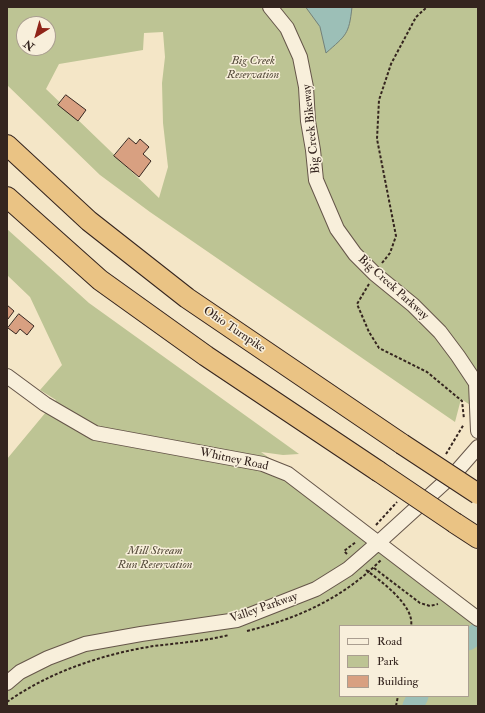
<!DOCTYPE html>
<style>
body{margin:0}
#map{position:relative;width:485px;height:713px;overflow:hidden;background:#f4e6c7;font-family:"IM FELL Double Pica",serif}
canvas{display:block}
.frame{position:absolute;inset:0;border:8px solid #35251f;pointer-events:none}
.legend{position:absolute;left:339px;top:625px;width:130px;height:72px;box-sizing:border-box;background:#f8efdb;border:1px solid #aa9e90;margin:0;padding:5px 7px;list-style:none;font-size:12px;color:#35251f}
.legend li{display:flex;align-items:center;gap:8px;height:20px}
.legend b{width:20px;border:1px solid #aa9e90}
.north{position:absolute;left:16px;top:16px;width:40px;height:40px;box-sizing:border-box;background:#f8efdb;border:1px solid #aa9e90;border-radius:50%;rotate:217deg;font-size:11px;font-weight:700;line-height:16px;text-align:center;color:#35251f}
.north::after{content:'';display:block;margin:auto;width:14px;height:18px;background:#8f2418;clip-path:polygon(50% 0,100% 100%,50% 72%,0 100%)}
</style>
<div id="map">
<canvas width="485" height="713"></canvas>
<div class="frame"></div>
<ul class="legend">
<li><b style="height:5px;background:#f8efdb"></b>Road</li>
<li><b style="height:11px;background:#bdc494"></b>Park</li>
<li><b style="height:11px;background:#d8a081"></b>Building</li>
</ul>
<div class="north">N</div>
</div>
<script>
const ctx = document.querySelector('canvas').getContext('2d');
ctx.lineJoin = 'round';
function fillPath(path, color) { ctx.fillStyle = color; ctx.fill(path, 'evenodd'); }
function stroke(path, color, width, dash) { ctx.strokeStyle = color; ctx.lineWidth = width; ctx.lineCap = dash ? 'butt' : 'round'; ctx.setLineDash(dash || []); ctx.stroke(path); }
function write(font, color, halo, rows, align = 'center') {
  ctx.font = font + ' "IM FELL Double Pica",serif'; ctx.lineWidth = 3; ctx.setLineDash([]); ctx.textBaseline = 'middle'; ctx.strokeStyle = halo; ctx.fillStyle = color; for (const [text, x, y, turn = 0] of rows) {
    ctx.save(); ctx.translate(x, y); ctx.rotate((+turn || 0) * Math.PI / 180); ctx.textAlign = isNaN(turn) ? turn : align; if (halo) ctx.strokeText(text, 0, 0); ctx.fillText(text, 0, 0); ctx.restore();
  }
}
const green = new Path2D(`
 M7 7H478V410L461 399 455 422 150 212 100 175 7 85ZM24 24H48V48H24ZM163 32 165 57 162 83 163 123 168 167 159 198 46 89 59 64 143 50 144 33Z
 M7 229 89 303 299 454 283 455 261 452 478 609V706H7V459L56 400 40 390 62 365 30 297 7 275ZM340 626H468V696H340Z`);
const water = new Path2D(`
 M306 7H352C349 35 346 35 326 53L320 27Z`);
const river = new Path2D(`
 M468 640 478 633
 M413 706 418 696`);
const building = new Path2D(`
 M66 95 86 110 78 121 58 105Z
 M129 138 136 144 140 139 149 147 143 154 151 161 139 177 114 156Z
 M7 305 14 311 8 319 7 318Z
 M19 314 34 326 27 335 20 329 16 334 8 328Z`);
const path = new Path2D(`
 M382 263 390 253 396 236 377 139 379 100 391 64 416 17 427 7
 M369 284 357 304 369 332 379 348 427 372 462 401 464 419
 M446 454 464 424
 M376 525 397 502
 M347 554 344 551 356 542
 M374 568 420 603 430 606 438 604
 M366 570C381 581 415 606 411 626
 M247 631C299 618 343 598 381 560
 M7 702C49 672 103 654 154 646 179 643 205 641 229 635
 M396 706 398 696`);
const minor = new Path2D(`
 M270 7 287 28 300 57 306 87 308 121 313 150 316 180 337 229 355 254 375 274 413 305 440 332 458 356 476 383 478 431
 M7 376 45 404 95 433 263 464 288 474 478 619
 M7 683 20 672 48 658 85 644 141 634 237 620 316 589 348 569 379 542 457 471 478 447`);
const highway = new Path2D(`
 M7 145 89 221 187 298 402 444
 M7 197 100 280 206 356 378 471
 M455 523 478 538`);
const highwayBridge = new Path2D(`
 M402 444 478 494
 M378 471 455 523`);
const parkNames = [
 ["Big Creek",253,61],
 ["Reservation",253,75],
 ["Mill Stream",155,551],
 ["Run Reservation",155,565]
];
const streetNames = [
 ["Big Creek Bikeway",312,129,-96],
 ["Big Creek Parkway",393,288,42],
 ["Ohio Turnpike",234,330,34],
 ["Whitney Road",234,460,12],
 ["Valley Parkway",264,608,-19]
];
fillPath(green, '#bdc494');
fillPath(water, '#9cbfb7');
stroke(water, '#73817a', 1);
stroke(river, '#9cbfb7', 21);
fillPath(building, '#d8a081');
stroke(building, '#35251f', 1);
stroke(minor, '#655549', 16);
stroke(highway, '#35251f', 22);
stroke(path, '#35251f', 2, [3, 2]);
stroke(minor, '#f8efdb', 14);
stroke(highway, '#eac384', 20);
stroke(highwayBridge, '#35251f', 22, []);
stroke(highwayBridge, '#eac384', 20);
write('italic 12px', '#574d3c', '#f8efdb', parkNames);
write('12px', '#35251f', '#f8efdb', streetNames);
</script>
